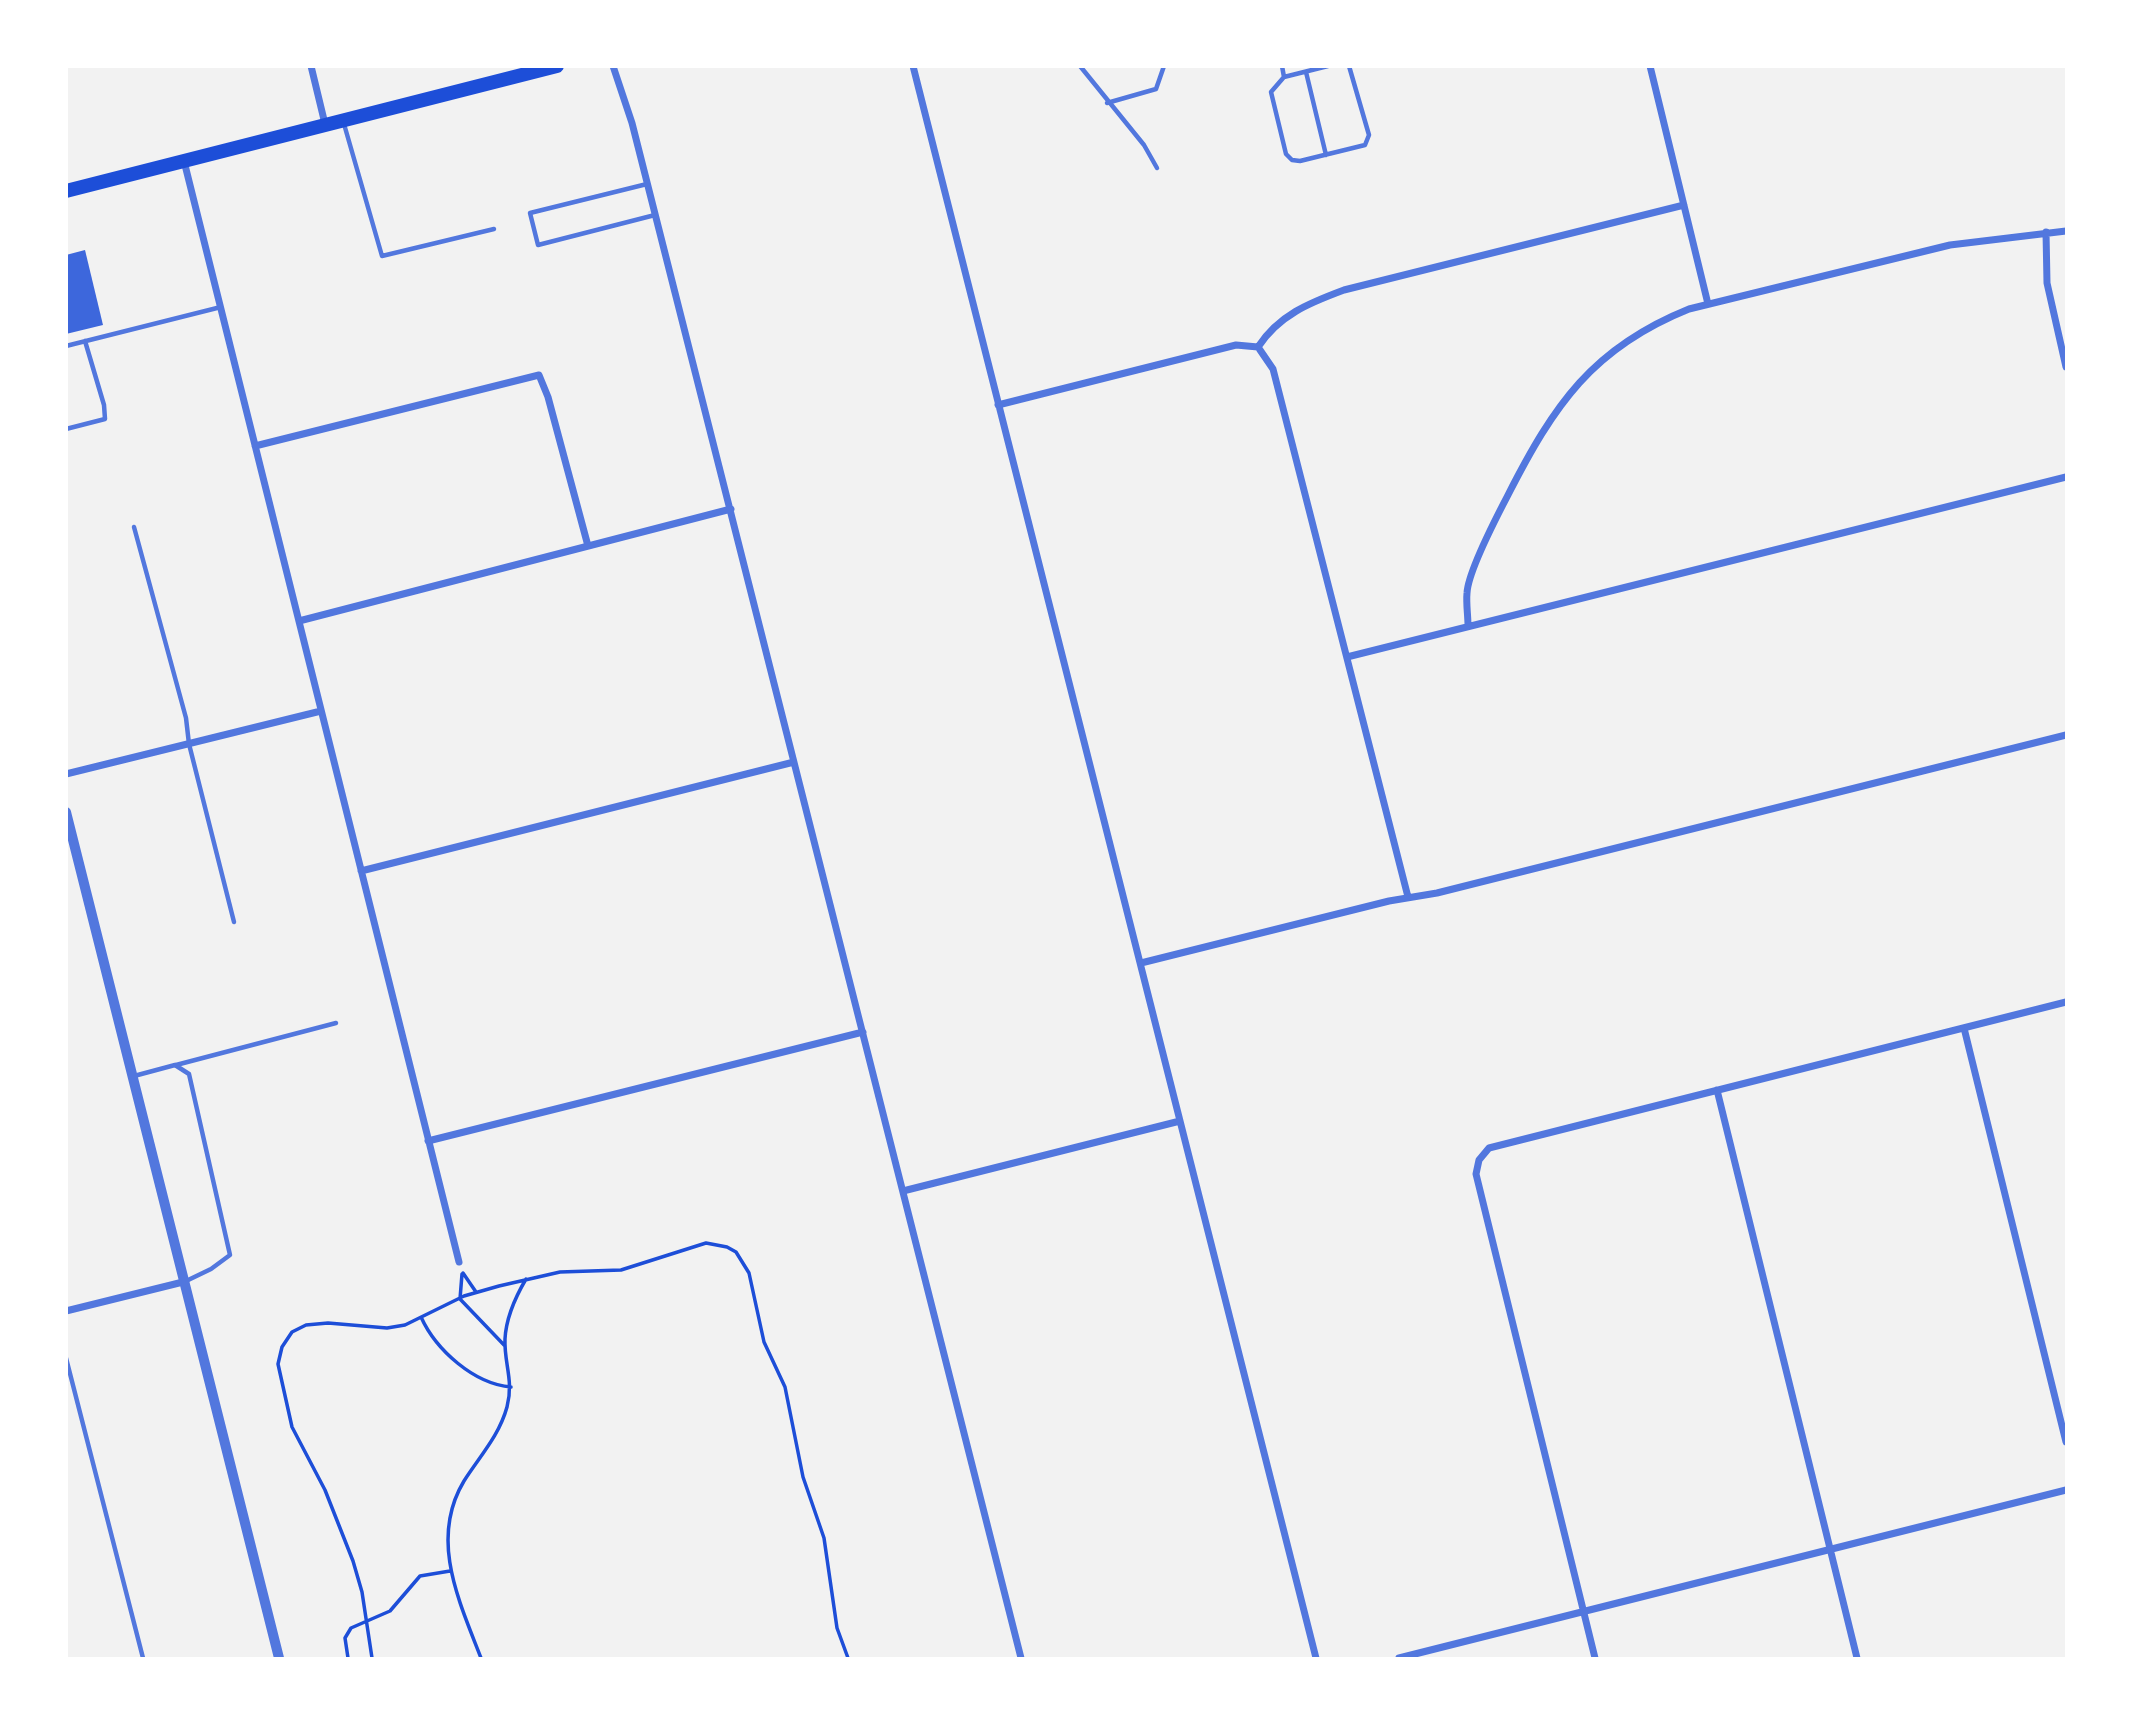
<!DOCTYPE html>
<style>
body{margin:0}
#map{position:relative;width:2133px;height:1725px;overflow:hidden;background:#f2f2f2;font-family:"Asap Condensed",sans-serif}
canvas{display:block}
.frame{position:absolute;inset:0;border:68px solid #fff;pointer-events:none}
</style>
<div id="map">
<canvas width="2133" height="1725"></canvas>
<div class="frame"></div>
</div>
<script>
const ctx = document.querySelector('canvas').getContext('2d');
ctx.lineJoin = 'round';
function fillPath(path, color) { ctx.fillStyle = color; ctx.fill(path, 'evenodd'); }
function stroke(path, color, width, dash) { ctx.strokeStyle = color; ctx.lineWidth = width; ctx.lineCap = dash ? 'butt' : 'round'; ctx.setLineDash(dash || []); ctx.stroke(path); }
const building = new Path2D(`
 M85 250 103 325 66 334V255Z`);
const path = new Path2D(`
 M463 1273 476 1292
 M462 1274 460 1299 505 1346
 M421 1317C436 1350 474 1384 511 1387
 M348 1658 345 1638 351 1628 390 1611 420 1576 450 1571
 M372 1658 362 1592 353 1561 325 1490 292 1427 278 1364 282 1347 292 1332 306 1325 328 1323 387 1328 405 1325 464 1296 499 1286 560 1272 621 1270 706 1243 727 1247 736 1252 749 1273 764 1342 785 1387 803 1477 824 1538 837 1628 848 1658
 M481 1658C459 1601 429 1539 464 1481 480 1456 499 1436 507 1407 514 1380 504 1364 505 1339 506 1319 516 1296 526 1279`);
const service = new Path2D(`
 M1080 66 1144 145 1157 168
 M1282 66 1284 77
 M1328 66 1284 77 1271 92 1286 154 1292 160 1300 161 1365 145 1369 135 1349 66
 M1306 72 1326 155
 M1107 103 1156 89 1164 66
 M344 124 382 256 494 229
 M647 184 530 213 538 245 655 215
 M66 346 221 307
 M66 429 105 419 104 405 85 341
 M134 527 186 718 189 744 234 922
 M176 1065 336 1023
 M134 1076 175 1065 189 1074 230 1255 211 1269 184 1282
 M66 1358 143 1658`);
const minor = new Path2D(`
 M311 66 325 124
 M613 66 632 123 1021 1658
 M913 66 1316 1658
 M1650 66 1708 304
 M184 161 459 1262
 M2046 232 2047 283 2066 367
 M1258 347 1273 369 1408 897
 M1258 347C1279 315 1309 303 1344 290L1684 205
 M998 405 1236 345 1258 347
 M255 446 539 375 548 397 588 546
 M299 621 731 509
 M1468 626C1468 615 1466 604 1467 593 1468 572 1497 516 1508 495 1554 405 1592 348 1689 309L1950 245 2066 231
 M1347 657 2066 477
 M66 774 321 711
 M361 871 794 762
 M1141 963 1389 901 1437 893 2066 735
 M1964 1028 2066 1442
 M1717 1090 1857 1658
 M428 1141 863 1032
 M903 1191 1180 1121
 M66 1311 183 1282
 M1399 1658 2066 1490
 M1595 1658 1476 1174 1479 1160 1489 1148 2066 1002`);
const tertiary = new Path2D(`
 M66 812 279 1658`);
const primary = new Path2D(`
 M66 191 557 66`);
fillPath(building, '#3d67dc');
stroke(path, '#1d4ed8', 3.5);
stroke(service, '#5277de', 4.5);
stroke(minor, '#5277de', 7);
stroke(tertiary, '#5277de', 10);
stroke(primary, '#1d4ed8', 14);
</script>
